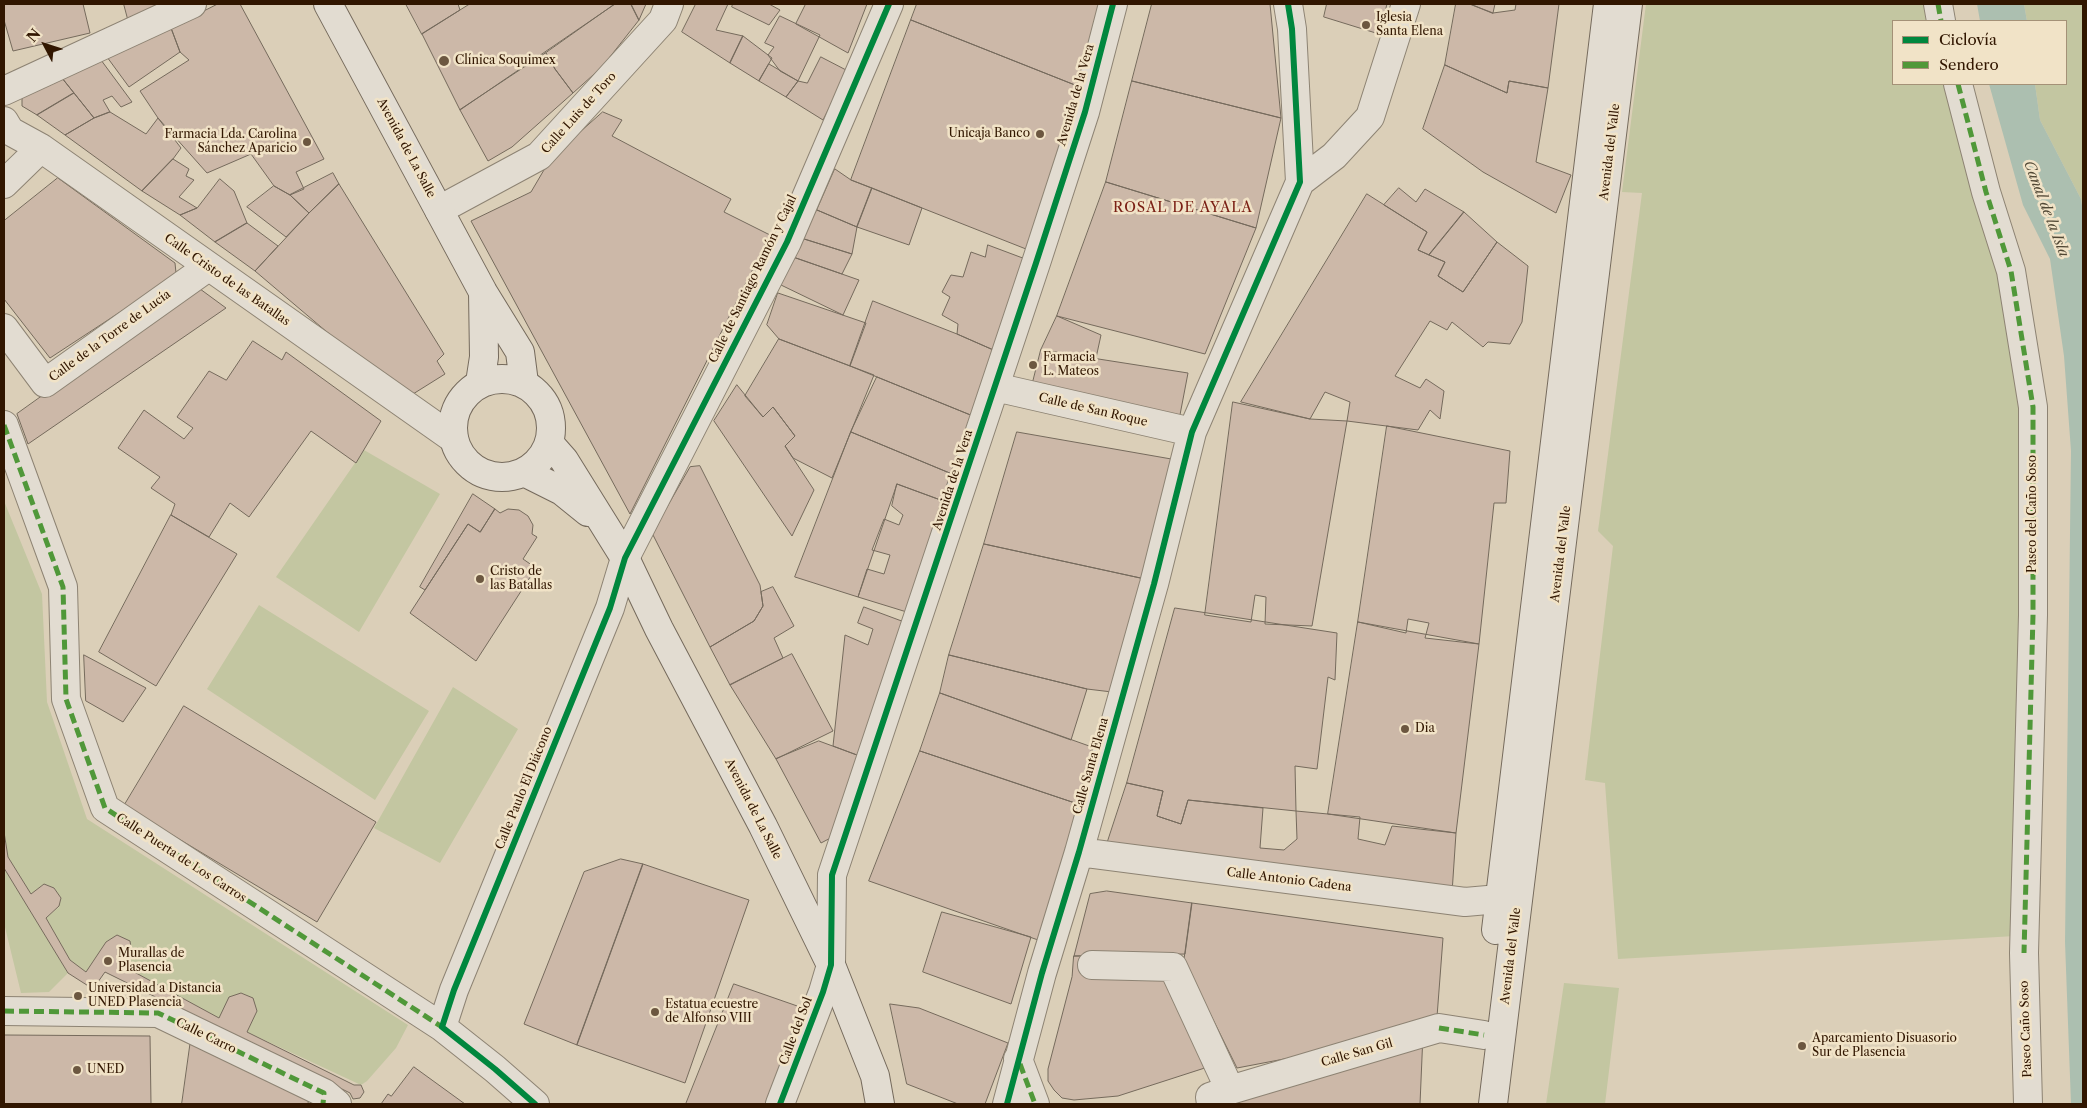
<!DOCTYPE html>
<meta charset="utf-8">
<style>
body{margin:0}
#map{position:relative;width:2087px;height:1108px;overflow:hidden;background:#dbcfb8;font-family:"Libre Caslon Text",serif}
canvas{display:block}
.frame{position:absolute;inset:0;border:5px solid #311600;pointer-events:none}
.legend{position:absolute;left:1892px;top:20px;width:175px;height:65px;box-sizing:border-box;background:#f1e3c7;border:1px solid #a49177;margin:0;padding:6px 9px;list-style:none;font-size:15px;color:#311600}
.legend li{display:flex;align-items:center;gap:10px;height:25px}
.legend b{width:25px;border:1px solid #a49177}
.north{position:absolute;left:20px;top:20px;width:50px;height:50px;-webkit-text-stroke:4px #f1e3c7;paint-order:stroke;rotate:310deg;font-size:14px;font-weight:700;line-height:20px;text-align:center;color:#311600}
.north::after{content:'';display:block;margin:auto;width:18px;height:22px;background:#311600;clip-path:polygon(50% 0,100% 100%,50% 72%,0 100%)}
</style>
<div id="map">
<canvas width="2087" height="1108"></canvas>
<div class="frame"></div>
<ul class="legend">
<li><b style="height:6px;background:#00873e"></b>Ciclovía</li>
<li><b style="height:6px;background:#509839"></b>Sendero</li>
</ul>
<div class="north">N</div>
</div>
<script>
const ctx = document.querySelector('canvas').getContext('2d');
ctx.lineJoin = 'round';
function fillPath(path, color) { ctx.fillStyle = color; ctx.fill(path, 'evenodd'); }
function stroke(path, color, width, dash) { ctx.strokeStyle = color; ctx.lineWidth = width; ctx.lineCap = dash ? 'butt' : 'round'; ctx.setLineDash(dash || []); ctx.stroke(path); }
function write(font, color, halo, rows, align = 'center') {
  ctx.font = font + ' "Libre Caslon Text",serif'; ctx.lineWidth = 5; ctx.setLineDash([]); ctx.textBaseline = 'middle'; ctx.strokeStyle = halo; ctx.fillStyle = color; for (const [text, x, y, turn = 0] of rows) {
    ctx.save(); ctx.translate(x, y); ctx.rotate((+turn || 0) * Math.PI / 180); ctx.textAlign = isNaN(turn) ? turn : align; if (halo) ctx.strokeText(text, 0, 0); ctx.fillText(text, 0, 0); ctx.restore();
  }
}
const green = new Path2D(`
 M1646 4H1930L1932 21H1893V84H1946L2008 288 2024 415 2015 936 1618 959 1605 783 1585 780 1613 546 1598 531 1642 193 1622 192Z
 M2024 4H2083V211L2081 199 2040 120 2035 84H2066V21H2027Z
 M364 450 440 494 359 632 276 577Z
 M4 501 42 594 47 702 87 819 408 1025 396 1048 367 1081 361 1085 247 1032 257 1011 252 998 241 993 219 1018 125 967 130 942 117 935 106 942 86 972 70 960 46 918 59 907 61 898 54 888 44 884 31 894 8 857 4 832Z
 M259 605 429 711 375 800 207 689Z
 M453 687 518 729 440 863 374 828Z
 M4 868 68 973 49 992 21 993 4 923Z
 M1564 983 1619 988 1605 1104H1546Z`);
const water = new Path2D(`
 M1977 4H2024L2027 21H1980Z
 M1989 84H2035L2040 120 2081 199 2083 211V1104H2071L2065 942 2071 451 2064 356 2050 259 2023 205Z`);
const building = new Path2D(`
 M4 4H83L90 33 13 51 4 20Z
 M124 4H164L128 19Z
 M218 4H240L324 159 296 172 304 189 290 195 274 186 251 154 207 173 158 118 140 91 189 60 180 52 171 28Z
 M406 4H458L460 10 422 34Z
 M470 4H615L460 110 422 34Z
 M615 4H631L639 20 602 67 573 93 555 69 546 53Z
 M631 4H646L639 20Z
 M696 4H728L716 30 743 36 730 63 682 32Z
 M733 4H769L780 10 769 25 732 7Z
 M806 4H867L848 53 796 24Z
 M917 4H1101L1080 87 911 20Z
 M1152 4H1270L1281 118 1132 81Z
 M1327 4H1387L1379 34 1324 17Z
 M1456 4H1470L1493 13 1515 10 1516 4H1559L1548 88 1509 81 1507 93 1445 65Z
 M1470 4H1495L1493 13Z
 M780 16 820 35 798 81 780 71 768 55 774 47 765 43Z
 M911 20 1080 87 1026 249 851 180Z
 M171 28 180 52 129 87 107 57Z
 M743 36 772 58 759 81 730 63Z
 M546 53 555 69 573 93 512 147 488 161 460 110Z
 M821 57 848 71 823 120 786 97 798 81 807 83Z
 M101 60 132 102 121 107 112 96 103 100 110 112 94 118 62 78Z
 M769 64 798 81 786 97 759 81Z
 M1445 65 1507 93 1509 81 1548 88 1536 162 1571 175 1556 213 1483 172 1423 129Z
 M62 78 74 93 37 115 22 106V93Z
 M1132 81 1281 118 1256 228 1106 182Z
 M74 93 94 118 65 135 37 115Z
 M110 112 146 134 158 118 181 148 173 159 142 191 65 135 94 118Z
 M603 112 622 120 612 136 731 199 724 212 770 235 630 514 471 221 531 192 551 158Z
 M173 159 189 169 186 176 194 180 179 197 197 208 180 215 142 191Z
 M835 169 851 180 872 188 857 227 817 210Z
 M333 173 339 184 309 213 290 195Z
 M58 178 175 263 176 273 169 280 50 358 4 299V221Z
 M220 179 234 191 247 223 215 242 180 215 197 208Z
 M1106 182 1256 228 1205 354 1057 316Z
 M339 184 444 354 437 361 445 374 413 394 408 389 393 388 255 271 309 213Z
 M274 186 290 195 309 213 286 237 247 207Z
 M872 188 922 208 909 245 857 227Z
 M1399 188 1416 202 1425 189 1464 212 1429 255 1418 250 1427 232 1384 205Z
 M1367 194 1427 232 1418 250 1445 262 1438 276 1463 292 1497 242 1528 266 1522 322 1510 344 1488 342 1483 347 1452 322 1447 330 1430 321 1395 376 1420 388 1426 379 1444 391 1440 419 1430 410 1418 430 1347 421 1350 402 1325 392 1310 419 1241 402Z
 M817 210 857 227 852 254 801 238Z
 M1464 212 1497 242 1463 292 1438 276 1445 262 1429 255Z
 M247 223 278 246 255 271 215 242Z
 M801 238 852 254 842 274 793 257Z
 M988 245 1036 263 998 352 957 334 958 324 942 315 950 297 942 292 951 275 963 277 971 252 985 257Z
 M793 257 859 280 843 315 781 285Z
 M196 286 226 308 28 444 17 414Z
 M778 293 866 323 850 366 779 339 767 325Z
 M873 301 957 334 998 352 973 416 850 366Z
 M1057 316 1101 335 1096 358 1041 350Z
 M779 339 874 375 832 478 793 458 785 446 795 436 773 407 763 417 745 396Z
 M253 341 282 360 286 352 381 421 356 463 311 431 249 517 230 503 209 537 171 515 175 504 151 488 160 477 118 448 144 410 184 439 193 428 177 417 209 371 226 380Z
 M1041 350 1188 373 1179 420 1031 390Z
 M877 377 973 416 952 474 851 432Z
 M737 385 763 417 773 407 795 436 785 446 814 490 792 536 714 421Z
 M1233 402 1310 419 1347 421 1312 626 1265 624 1266 597 1255 595 1251 622 1205 615Z
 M1387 426 1510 451 1506 503H1494L1479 644 1425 638 1429 623 1408 619 1406 633 1358 622Z
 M851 432 952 474 946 502 897 484 858 597 795 577Z
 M1017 432 1177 460 1145 579 984 544Z
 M700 466 760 585 763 606 754 621 710 647 652 533 690 467Z
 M897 484 946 502 910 613 858 597 867 569 884 574 890 555 872 550 884 519 899 525 903 515 892 506Z
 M473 494 495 509 480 532 468 524 425 590 420 587Z
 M495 509 500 513 508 509 519 510 528 516 533 525 532 534 537 537 523 559 536 568 476 661 410 613 468 524 480 532Z
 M171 515 237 554 156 686 99 652Z
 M984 544 1145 579 1112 692 1087 689 949 655Z
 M773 587 794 626 774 638 783 658 730 685 710 647 754 621 763 606 761 592Z
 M864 607 907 623 865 758 833 746 845 635 868 645 873 629 858 623Z
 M1175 608 1337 633 1335 680 1328 677 1317 769 1295 766 1296 811 1188 800 1181 824 1157 816 1163 791 1127 783Z
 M1358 622 1479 644 1456 833 1328 814Z
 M792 654 833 731 776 759 730 685Z
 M84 655 146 688 123 722 86 701Z
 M949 655 1087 689 1071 740 940 693Z
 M940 693 1092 747 1078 804 920 751Z
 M184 706 376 822 317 922 124 806Z
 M819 741 865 758 840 833 821 843 776 759Z
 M920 751 1078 804 1041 941 869 881Z
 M1127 783 1163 791 1157 816 1181 824 1188 800 1263 808 1260 848 1284 850 1297 839 1296 811 1360 817 1358 839 1385 845 1392 826 1456 833 1452 893 1107 844Z
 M4 832 8 857 31 894 44 884 54 888 61 898 59 906 46 918 70 960 86 972 106 942 117 935 130 941 132 954 125 967 219 1018 229 997 241 993 253 998 257 1011 247 1032 354 1085H361L364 1092 360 1098 353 1099 350 1093 105 972 93 989 68 973 4 868Z
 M621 859 643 864 577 1045 524 1024 584 872Z
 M643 864 749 900 685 1083 577 1045Z
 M1107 891 1192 903 1185 954 1074 956 1090 894Z
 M1192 903 1443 938 1436 1030 1237 1068 1184 961Z
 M942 912 1031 937 1011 1004 923 972Z
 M1074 956H1086L1167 975 1214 1065 1118 1096 1074 1100 1062 1098 1054 1090 1048 1081V1069L1072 977Z
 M734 984 803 1008 765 1104H686Z
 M890 1004 919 1008 1008 1043 985 1104H958L907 1084Z
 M1423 1034 1420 1104H1239V1098Z
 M4 1035 150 1036 151 1104H4Z
 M191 1039 309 1094 308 1104H182Z
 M414 1067 465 1104H381L388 1094 391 1096Z`);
const street = new Path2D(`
 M1938 4 1941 21
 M1958 84 1986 192 2011 271 2033 407V615L2024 953 2028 1104
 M4 91 192 4
 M4 121 10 131 41 148 454 439
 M1300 182 1334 156 1370 117 1406 4
 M4 184 41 148
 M439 210 539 156 663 20 669 4
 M4 328 45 383 208 267
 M995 387 1192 432
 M4 425 63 587 66 699 105 808 442 1027 495 1069 535 1104
 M1079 852 1465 902 1499 899
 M1092 965 1173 967 1230 1090
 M4 1011 158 1013 324 1093 337 1104
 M442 1027 454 990 610 608 625 558 787 242 889 4
 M1018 1059 1035 1104
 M780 1104 823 992 831 965 832 875 1036 263 1085 112 1113 4
 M1007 1104 1042 973 1079 852 1154 584 1192 432 1300 182 1292 29 1288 4
 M1211 1104 1210 1097 1230 1090 1439 1028 1484 1035`);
const secondary = new Path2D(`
 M328 4 483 292 520 352 524 383
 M453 428a49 49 0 1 1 98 0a49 49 0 1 1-98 0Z
 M480 383 484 357 483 292
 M549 443 564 460 625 558 659 629 763 826 831 965 875 1076 880 1104
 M524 472 562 491 588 512
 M1496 930 1608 4
 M1493 1104 1628 4`);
const quiet = new Path2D(`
 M1938 4 1941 21
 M1958 84 1986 192 2011 271 2033 407V615L2024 953
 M4 425 63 587 66 699 105 808 442 1027
 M4 1011 158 1013 324 1093 323 1104
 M1439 1028 1484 1035
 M1020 1064 1035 1104`);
const cycleway = new Path2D(`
 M535 1104 495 1069 442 1027 454 990 610 608 625 558 787 242 889 4
 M780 1104 823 992 831 965 832 875 1036 263 1085 112 1113 4
 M1007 1104 1042 973 1079 852 1154 584 1192 432 1300 182 1292 29 1288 4`);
const markers = [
 [1366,25,5,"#6c5740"],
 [444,61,6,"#6c5740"],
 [1040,134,5,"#6c5740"],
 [307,142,5,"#6c5740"],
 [1033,365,5,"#6c5740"],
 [480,579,5,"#6c5740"],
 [1405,729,5,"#6c5740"],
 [108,961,5,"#6c5740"],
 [78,996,5,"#6c5740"],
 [655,1012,5,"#6c5740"],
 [1802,1046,5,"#6c5740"],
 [77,1070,5,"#6c5740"]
];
const poiNames = [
 ["Iglesia",1376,18],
 ["Santa Elena",1376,32],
 ["Clínica Soquimex",455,61],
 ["Unicaja Banco",1030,134,"right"],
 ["Farmacia Lda. Carolina",297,135,"right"],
 ["Sánchez Aparicio",297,149,"right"],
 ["Farmacia",1043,358],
 ["L. Mateos",1043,372],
 ["Cristo de",490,572],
 ["las Batallas",490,586],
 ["Dia",1415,729],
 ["Murallas de",118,954],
 ["Plasencia",118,968],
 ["Universidad a Distancia",88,989],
 ["UNED Plasencia",88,1003],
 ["Estatua ecuestre",665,1005],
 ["de Alfonso VIII",665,1019],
 ["Aparcamiento Disuasorio",1812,1039],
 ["Sur de Plasencia",1812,1053],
 ["UNED",87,1070]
];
const streetNames = [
 ["Avenida de la Vera",1076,95,-74],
 ["Calle Luis de Toro",579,113,-48],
 ["Avenida de La Salle",406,148,62],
 ["Avenida del Valle",1610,152,-83],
 ["Calle de Santiago Ramón y Cajal",753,279,-64],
 ["Calle Cristo de las Batallas",227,280,35],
 ["Calle de la Torre de Lucía",110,336,-36],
 ["Calle de San Roque",1093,410,13],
 ["Avenida de la Vera",953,480,-72],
 ["Paseo del Caño Soso",2033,514,-90],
 ["Avenida del Valle",1561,554,-83],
 ["Calle Santa Elena",1091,766,-74],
 ["Calle Paulo El Diácono",524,788,-68],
 ["Avenida de La Salle",753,809,63],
 ["Calle Puerta de Los Carros",181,858,33],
 ["Calle Antonio Cadena",1289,880,7],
 ["Avenida del Valle",1511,956,-83],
 ["Paseo Caño Soso",2026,1029,-92],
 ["Calle del Sol",796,1031,-69],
 ["Calle Carro",206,1036,26],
 ["Calle San Gil",1357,1053,-16]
];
const neighbourhoodNames = [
 ["ROSAL DE AYALA",1183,208]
];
const waterNames = [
 ["Canal de la Isla",2046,209,69]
];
fillPath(green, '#c3c6a1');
fillPath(water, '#acbfb0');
fillPath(building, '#ccb8a8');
stroke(building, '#756a5c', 1);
stroke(street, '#8d8373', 30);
stroke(secondary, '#756a5c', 30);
stroke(street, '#e2dcd1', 28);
stroke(secondary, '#e2dcd1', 28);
stroke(quiet, '#509839', 5, [10, 5]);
stroke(cycleway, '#00873e', 6);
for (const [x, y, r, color] of markers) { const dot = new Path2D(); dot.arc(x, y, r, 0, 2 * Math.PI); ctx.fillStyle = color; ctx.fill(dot); stroke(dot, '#f1e3c7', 2); }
write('12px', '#311600', '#f1e3c7', poiNames, 'left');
write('12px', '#311600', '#f1e3c7', streetNames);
ctx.letterSpacing = '1px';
write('14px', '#7a1f14', '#f1e3c7', neighbourhoodNames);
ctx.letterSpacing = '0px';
write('italic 14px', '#504734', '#f1e3c7', waterNames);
</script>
